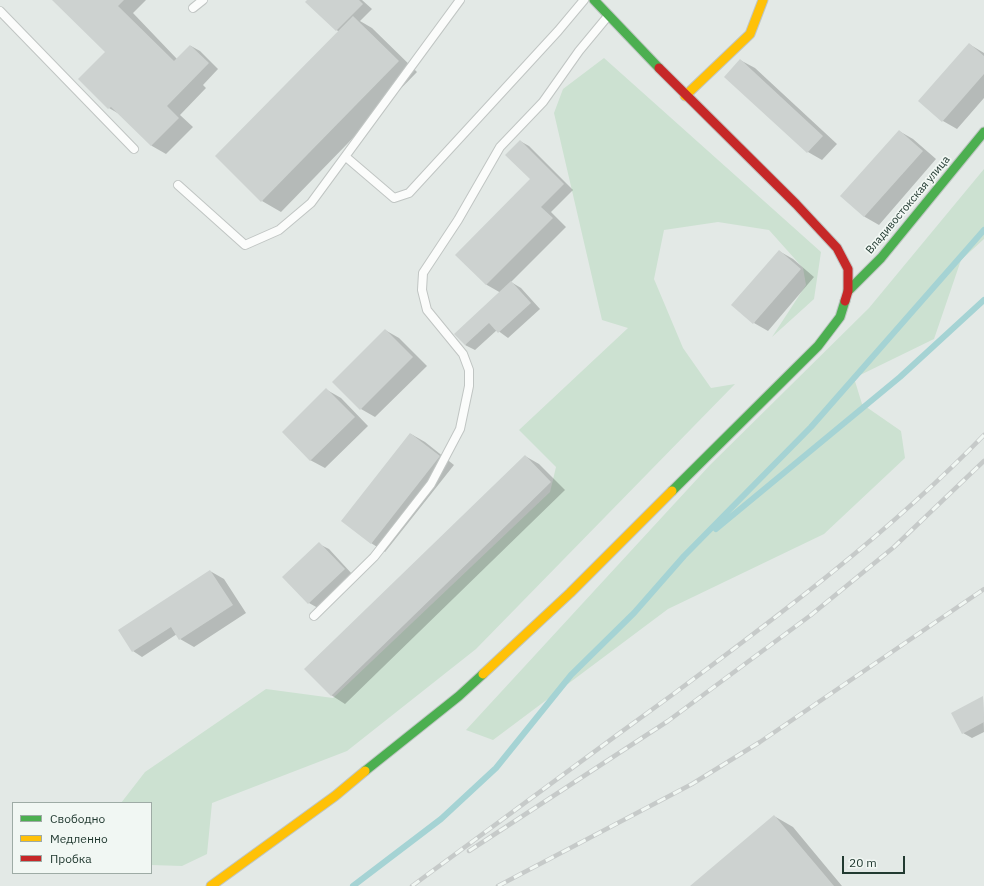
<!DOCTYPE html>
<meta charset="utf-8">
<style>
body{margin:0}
#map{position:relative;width:984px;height:886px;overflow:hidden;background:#e3e9e6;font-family:"IBM Plex Sans",sans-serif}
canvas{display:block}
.legend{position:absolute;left:12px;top:802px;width:140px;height:72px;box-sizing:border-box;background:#f1f7f3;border:1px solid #9eaba5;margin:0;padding:5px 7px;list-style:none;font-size:12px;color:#223a31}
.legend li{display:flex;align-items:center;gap:8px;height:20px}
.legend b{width:20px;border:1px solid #9eaba5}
.scale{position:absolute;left:842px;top:856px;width:63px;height:18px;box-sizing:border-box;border:2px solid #223a31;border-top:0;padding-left:5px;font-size:12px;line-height:14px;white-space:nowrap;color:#223a31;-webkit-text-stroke:3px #f1f7f3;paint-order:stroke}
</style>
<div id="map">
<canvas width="984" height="886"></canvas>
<ul class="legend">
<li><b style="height:5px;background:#4caf50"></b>Свободно</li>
<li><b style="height:5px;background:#ffc107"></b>Медленно</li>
<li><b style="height:5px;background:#c62828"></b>Пробка</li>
</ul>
<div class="scale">20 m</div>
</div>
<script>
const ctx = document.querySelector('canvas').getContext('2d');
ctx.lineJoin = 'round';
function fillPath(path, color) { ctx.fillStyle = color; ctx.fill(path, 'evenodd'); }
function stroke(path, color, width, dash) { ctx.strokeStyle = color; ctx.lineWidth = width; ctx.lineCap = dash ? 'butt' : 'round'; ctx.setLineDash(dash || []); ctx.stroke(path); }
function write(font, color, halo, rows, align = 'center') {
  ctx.font = font + ' "IBM Plex Sans",sans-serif'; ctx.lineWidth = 3.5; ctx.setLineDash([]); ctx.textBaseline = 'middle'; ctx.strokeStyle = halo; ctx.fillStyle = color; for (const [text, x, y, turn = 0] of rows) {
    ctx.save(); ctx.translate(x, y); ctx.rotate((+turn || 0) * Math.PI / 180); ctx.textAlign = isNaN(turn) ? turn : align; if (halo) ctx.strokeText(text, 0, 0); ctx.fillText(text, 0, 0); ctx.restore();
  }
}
const green = new Path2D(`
 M604 58 821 252 814 299 772 337 806 285 803 268 769 230 718 222 664 230 654 279 683 348 711 388 735 384 476 649 347 751 212 803 207 854 182 866 151 865V803H121L145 772 266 689 333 698 550 492 556 467 519 430 628 328 602 320 554 113 563 89Z
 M984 169V239L961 260 934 339 854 378 862 404 901 431 905 458 824 534 668 609 493 740 466 730 710 465 869 308Z`);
const shadow = new Path2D(`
 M54 0H146L133 13 177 59 191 46 200 51 218 69 203 85 206 88 180 115 193 127 166 154 152 146 121 115 109 108 80 79 106 52Z
 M309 0H362L372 9 360 21 372 28 417 72 281 212 262 201 339 32 307 2Z
 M969 44 984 53V98L957 129 943 121 920 101Z
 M740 60 755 68 837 144 822 160 808 152 726 76Z
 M899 131 913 139 936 159 879 225 865 217 842 196Z
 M520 141 529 146 573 190 551 212 566 227 511 282 521 288 540 309 508 338 497 330 475 350 465 345 501 293 487 285 456 255 531 179Z
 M779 251 793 259 814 277 768 331 754 323Z
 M385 330 399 338 427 366 375 417 361 409Z
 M327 390 341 398 368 426 325 468 310 460Z
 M411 434 425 442 454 465 385 552 371 543Z
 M525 456 539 464 565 490 345 704 331 695Z
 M319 544 329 549 353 575 318 608 309 603Z
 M210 571 224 579 246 613 194 647 180 639 177 634 142 657 133 651Z
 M983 697 984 732 972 738 963 733Z
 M774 816 793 827 842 886H692Z`);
const stream = new Path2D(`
 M716 529 900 377 984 300
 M353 886 441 819 496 768 571 675 634 613 684 556 811 427 984 230`);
const building = new Path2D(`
 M52 0H124L118 6 174 61 190 45 209 63 167 106 179 118 151 146 111 107 108 109 78 79 105 52Z
 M307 0H359L363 4 336 31 305 2Z
 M353 16 399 61 261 202 215 156Z
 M969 43 984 56V74L942 122 918 101Z
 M740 59 823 136 807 153 724 77Z
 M899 130 923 151 864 217 840 196Z
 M520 140 564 184 541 207 553 218 486 285 455 255 530 179 505 155Z
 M779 250 801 269 753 324 731 305Z
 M511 281 531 303 498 333 489 323 465 345 454 334Z
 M385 329 413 357 360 410 332 382Z
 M326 388 355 417 310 461 282 432Z
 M410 433 440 456 371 544 341 521Z
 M525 455 551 482 331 696 304 669Z
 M319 542 345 569 308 604 282 577Z
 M210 570 233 605 179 640 171 627 132 652 118 630Z
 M983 696 984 722 962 734 951 713Z
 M774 815 834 886H690Z`);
const lane = new Path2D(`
 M193 8 203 0
 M0 11 134 149
 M346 157 394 198 409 193 558 31 584 0
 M178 185 245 245 279 230 311 203 460 0
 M314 616 374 557 431 484 460 429 469 386V370L463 354 427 310 422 290 423 273 458 220 500 147 543 102 579 51 608 16`);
const fast = new Path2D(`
 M594 0 659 68
 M848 291 881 258 984 132
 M672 491 818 346 840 317 845 301
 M365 771 459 696 483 674`);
const slow = new Path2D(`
 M685 96 750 34 763 0
 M483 674 570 593 672 491
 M211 886 335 796 365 771`);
const jam = new Path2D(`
 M659 68 796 204 837 248 848 269V291L845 301`);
const rail = new Path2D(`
 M469 851 668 721 811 615 894 547 984 461
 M412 886C499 822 585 758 672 695 781 614 890 532 984 435
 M498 886 692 784 760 742 984 589`);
const streetNames = [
 ["Владивостокская улица",908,205,-50]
];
fillPath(green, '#cce1d1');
fillPath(shadow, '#0003');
stroke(stream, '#a5d3d4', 6);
fillPath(building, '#cdd2d0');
stroke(lane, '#c0c5c3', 10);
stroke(fast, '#bfc6c3', 11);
stroke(slow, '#bfc6c3', 11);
stroke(jam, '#bfc6c3', 11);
stroke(lane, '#fbfcfb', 8);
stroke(fast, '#4caf50', 9);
stroke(slow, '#ffc107', 9);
stroke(jam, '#c62828', 9);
stroke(rail, '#c6cac9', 4.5);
stroke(rail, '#f1f7f3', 3, [9]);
write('11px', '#223a31', '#f1f7f3', streetNames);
</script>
